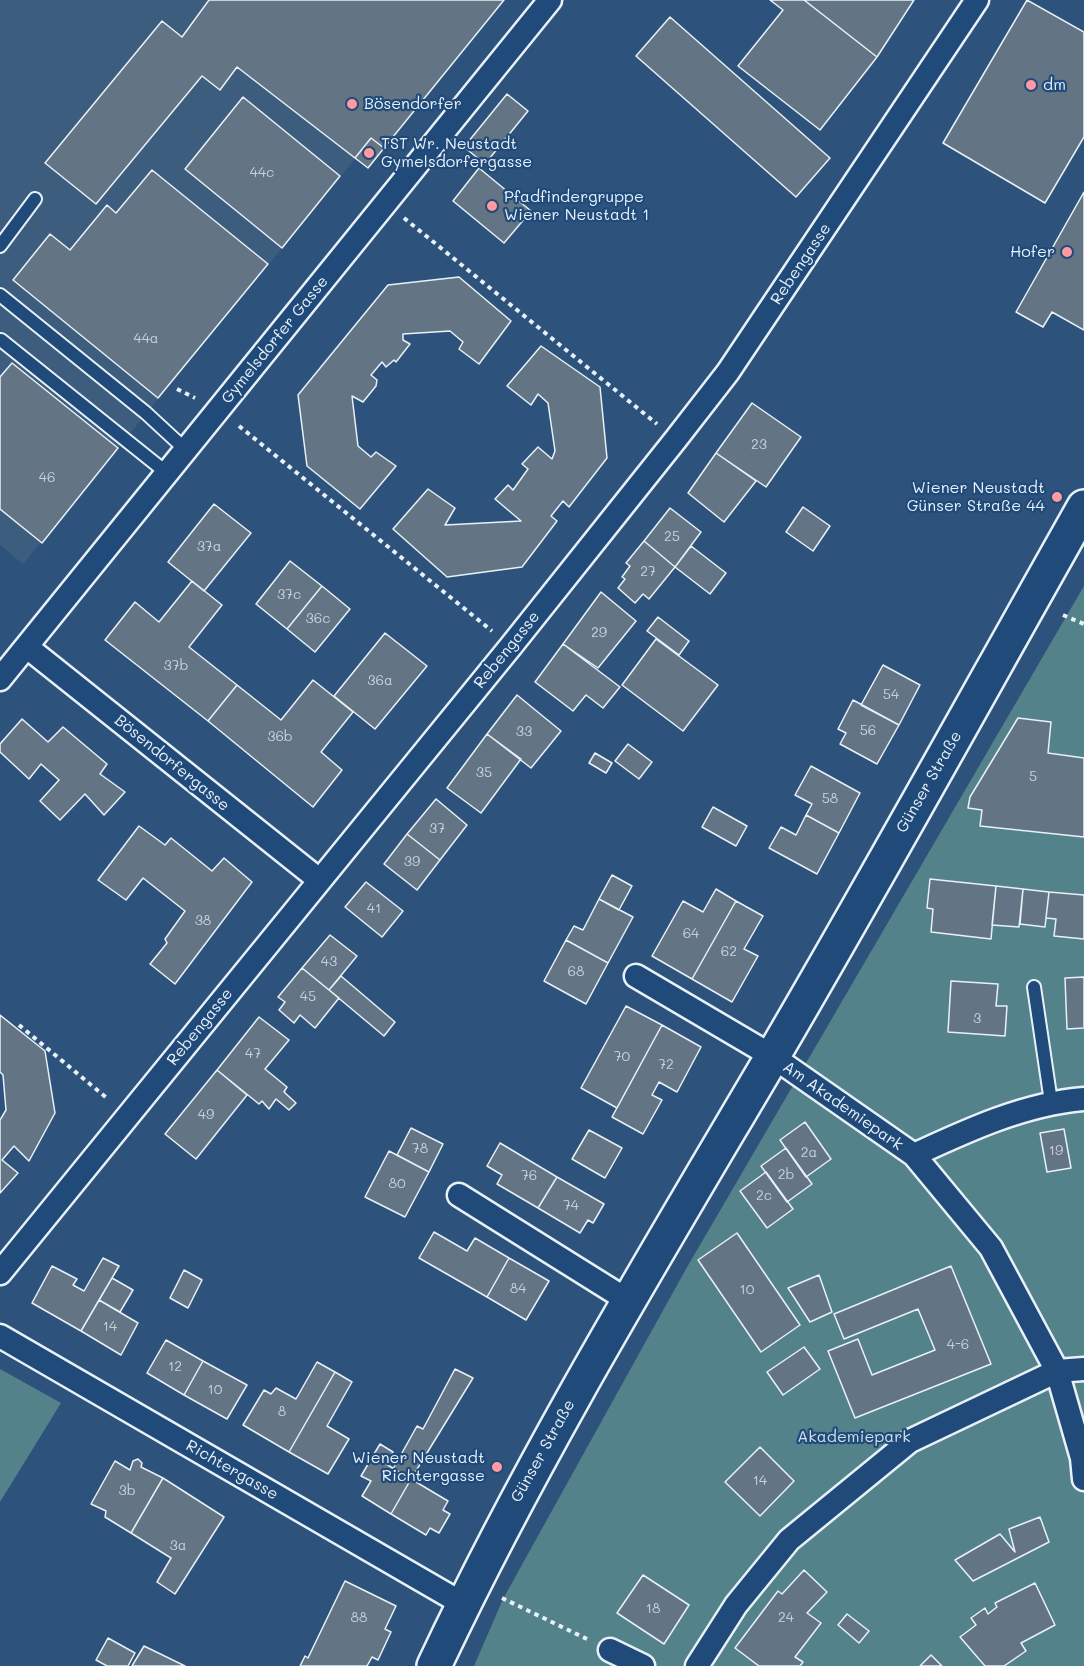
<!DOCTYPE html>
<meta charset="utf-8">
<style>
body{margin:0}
canvas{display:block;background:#2d537c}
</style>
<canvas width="1084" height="1666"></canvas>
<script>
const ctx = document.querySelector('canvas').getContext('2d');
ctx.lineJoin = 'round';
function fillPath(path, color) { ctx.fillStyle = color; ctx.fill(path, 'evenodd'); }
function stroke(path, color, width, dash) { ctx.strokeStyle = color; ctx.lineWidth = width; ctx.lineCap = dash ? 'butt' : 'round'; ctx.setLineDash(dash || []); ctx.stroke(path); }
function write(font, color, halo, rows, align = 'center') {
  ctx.font = font + ' Mali,sans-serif'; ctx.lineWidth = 4.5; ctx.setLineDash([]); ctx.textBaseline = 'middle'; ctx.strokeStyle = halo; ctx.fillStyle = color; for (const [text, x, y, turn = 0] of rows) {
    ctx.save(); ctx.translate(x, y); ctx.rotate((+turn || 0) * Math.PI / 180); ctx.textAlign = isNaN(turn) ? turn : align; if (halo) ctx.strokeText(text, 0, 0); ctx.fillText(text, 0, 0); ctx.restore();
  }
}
const built = new Path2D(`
 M0 0H504L368 168 355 159 23 564 0 545Z`);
const green = new Path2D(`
 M1084 586V1666H474L503 1599 686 1269Z
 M0 1369 61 1403 0 1502Z`);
const building = new Path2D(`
 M209 0H504L384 148 371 138 355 158 237 67 220 90 202 76 96 204 45 163 162 21 182 37Z
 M770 0H804L877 57 820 130 738 66 783 10Z
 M804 0H914L877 57Z
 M1027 0 1084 32V137L1045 203 943 143Z
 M670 17 830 158 796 197 636 56Z
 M507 94 528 111 485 164 464 147Z
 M243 97 340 176 282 248 185 169Z
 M371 138 384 148 368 168 355 158Z
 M479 168 531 211 504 243 453 201Z
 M152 170 268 264 158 398 13 280 50 234 70 250 107 205 116 213Z
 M1084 192V330L1052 312 1043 327 1016 312Z
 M459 277 511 321 479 364 459 349 463 342 450 331 403 334V340L410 344 396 362 394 360 386 367 382 362 371 375 377 380 376 386 363 402 352 396 358 446 371 457 376 452 396 466 360 509 307 466 298 395 388 285Z
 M541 346 600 387 607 458 569 507 563 501 551 516 557 521 522 567 447 577 393 529 428 489 455 508 445 525 521 521 495 499 508 485 513 490 528 469 522 464 538 447 552 459 555 451 548 403 538 394 531 405 507 386Z
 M12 363 118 448 42 543 0 509V377Z
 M752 403 801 437 766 487 716 453Z
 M716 453 756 481 724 522 688 493Z
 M214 504 251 533 204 591 168 562Z
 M803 507 830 526 813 551 786 532Z
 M670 508 701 532 675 567 644 541Z
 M644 541 675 567 649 599 643 594 635 603 618 588 625 579 622 577 630 566 626 563Z
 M691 546 726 573 710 594 675 567Z
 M290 561 322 586 287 629 256 604Z
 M192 581 222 605 189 647 237 685 208 721 105 640 135 602 159 622Z
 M322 586 350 609 315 652 287 629Z
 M601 592 636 621 598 668 563 644Z
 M658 617 689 641 679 655 647 631Z
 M385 633 427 666 375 729 334 696Z
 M656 639 718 685 683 731 622 685Z
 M563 644 620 687 603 708 586 695 573 711 535 682Z
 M883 665 920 685 899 725 861 705Z
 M313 680 353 712 321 752 342 770 313 807 208 721 237 685 281 720Z
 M517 695 561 731 531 768 487 734Z
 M853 700 899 725 877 764 840 744 846 733 838 729Z
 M1018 718 1051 722 1048 753 1084 758V837L980 826 982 810 968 808 970 797Z
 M22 719 48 742 63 727 107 764 100 774 125 792 104 815 85 794 60 820 40 801 59 780 41 764 29 779 0 752V744Z
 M487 734 521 759 481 813 447 788Z
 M628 744 652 762 639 779 615 761Z
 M595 753 612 763 606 773 589 763Z
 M811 766 860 793 839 833 806 815 812 804 795 795Z
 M436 799 467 825 440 860 407 834Z
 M713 807 747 826 736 846 702 827Z
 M806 815 839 833 817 874 769 848 781 827 796 835Z
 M139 826 165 845 171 838 212 871 224 858 252 882 175 984 150 964 167 943 165 939 185 911 143 878 126 900 98 880Z
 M407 834 440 860 417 890 384 864Z
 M612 875 632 886 619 910 599 899Z
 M930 879 996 886 991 939 931 932 933 909 927 908Z
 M366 882 403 911 382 937 345 907Z
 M996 886 1023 889 1019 927 992 925Z
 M716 889 736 901 692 979 652 956 683 901 703 912Z
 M1023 889 1049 892 1045 927 1020 924Z
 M1049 892 1084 895V939L1054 936 1056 919 1046 918Z
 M599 899 633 917 608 963 566 940 574 926 583 930Z
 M736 901 763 916 744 949 758 956 732 1002 692 979Z
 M330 935 357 956 329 990 302 968Z
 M566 940 608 963 586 1004 544 981Z
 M302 968 339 998 315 1028 300 1015 294 1023 279 1010 285 1002 278 997Z
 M341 976 395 1022 384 1036 329 990Z
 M1084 977V1028L1067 1029 1065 978Z
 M951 981 998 984 996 1006H1007L1005 1036 948 1032Z
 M626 1006 662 1025 617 1108 581 1088Z
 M0 1015 45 1051 55 1113 29 1161 14 1146 2 1160 18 1173 0 1193V1120L6 1110 3 1075 0 1072Z
 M259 1017 289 1040 265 1069 287 1087 284 1092 296 1103 289 1110 276 1099 269 1109 262 1101 259 1104 217 1070Z
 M662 1025 701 1047 677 1092 659 1082 652 1095 662 1100 643 1134 612 1117Z
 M217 1070 247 1095 196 1159 165 1134Z
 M805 1122 831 1159 806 1177 780 1140Z
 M411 1128 443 1144 429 1172 397 1155Z
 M1064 1129 1071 1168 1047 1172 1040 1133Z
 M589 1130 622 1148 605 1178 572 1159Z
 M500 1143 557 1177 538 1208 497 1184 502 1175 487 1166Z
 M786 1148 812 1184 787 1202 761 1166Z
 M389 1151 429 1172 405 1217 365 1197Z
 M766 1172 793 1209 767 1228 740 1191Z
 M557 1177 604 1204 593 1223 588 1220 580 1233 538 1208Z
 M434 1232 467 1251 475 1238 509 1258 487 1297 419 1258Z
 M737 1233 800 1325 761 1352 698 1260Z
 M103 1258 119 1266 81 1331 32 1303 52 1266 77 1279 73 1285 84 1291Z
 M509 1258 549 1281 526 1320 487 1297Z
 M951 1266 991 1364 855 1418 828 1351 858 1339 872 1375 935 1350 918 1309 844 1339 834 1314Z
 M184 1270 202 1280 188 1308 170 1298Z
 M819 1275 832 1312 810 1322 788 1288Z
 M112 1278 133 1290 120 1312 99 1300Z
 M99 1300 138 1323 121 1355 81 1331Z
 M166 1340 203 1361 184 1395 147 1373Z
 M804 1347 820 1369 783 1395 767 1372Z
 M203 1361 247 1385 227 1419 184 1395Z
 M317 1362 335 1372 289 1452 243 1425 264 1390 271 1394 276 1388 296 1399Z
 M455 1369 473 1378 411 1479 393 1469 417 1426 423 1429Z
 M335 1372 352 1382 327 1426 349 1439 328 1474 289 1452Z
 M380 1444 393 1452 386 1464 411 1479 391 1514 362 1496 371 1481 361 1476Z
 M760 1447 794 1481 760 1516 725 1482Z
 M138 1459 142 1463 141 1467 163 1478 131 1533 105 1517 106 1511 91 1504 115 1461 130 1470 133 1461Z
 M163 1478 224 1517 175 1594 157 1582 171 1558 131 1533Z
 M411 1479 448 1501 443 1510 450 1514 439 1533 430 1528 426 1535 391 1514Z
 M1040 1517 1049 1542 973 1581 955 1560 1000 1534 1015 1552 1009 1529Z
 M804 1570 827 1592 807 1613 821 1623 795 1657 803 1662 800 1666H759L735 1648 778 1591 782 1594Z
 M643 1575 689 1605 664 1644 617 1613Z
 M345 1581 396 1606 385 1629 391 1632 378 1660 372 1657 367 1666H300L305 1656 308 1658Z
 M1035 1583 1055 1625 1021 1643 1026 1651 1004 1666H985L960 1637 976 1625 971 1618 985 1608 988 1614 997 1607 995 1603Z
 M847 1614 869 1631 859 1643 838 1625Z
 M108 1638 135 1653 128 1666H107L96 1660Z
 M144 1646 185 1666H132Z
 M931 1655 942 1666H920Z`);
const path = new Path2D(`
 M404 218 657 424
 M177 389 195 398
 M239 426 492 631
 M1063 615 1084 624
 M19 1025 108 1099
 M502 1598 587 1639`);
const lane = new Path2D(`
 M0 246 35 199
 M0 295 146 413 186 450
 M0 341 1 340 167 473
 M1034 987 1051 1102`);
const street = new Path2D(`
 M27 647 318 879
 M0 679 550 0
 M636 976 772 1056 914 1155C968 1130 1024 1104 1084 1099
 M914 1155 991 1248 1057 1371 1084 1369
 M459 1195 627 1300
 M0 1273 511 646 676 439 728 372 977 0
 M0 1336 463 1604
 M610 1650 643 1666
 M697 1666 736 1605 789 1540 910 1441 1057 1371 1082 1458 1084 1479`);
const primary = new Path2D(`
 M434 1666C533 1456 653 1259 771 1059 878 877 980 691 1084 507`);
const markers = [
 [1031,85,6,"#ff9aa2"],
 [352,104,6,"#ff9aa2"],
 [369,153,6,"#ff9aa2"],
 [492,206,6,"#ff9aa2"],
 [1067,252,6,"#ff9aa2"],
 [1057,497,6,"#ff9aa2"],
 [497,1467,6,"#ff9aa2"]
];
const numberNames = [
 ["44c",262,173],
 ["44a",146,339],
 ["23",759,445],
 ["46",47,478],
 ["25",672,537],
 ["37a",209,547],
 ["27",648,572],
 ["37c",289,595],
 ["36c",318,619],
 ["29",599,633],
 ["37b",176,666],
 ["36a",380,681],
 ["54",891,695],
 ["56",868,731],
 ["33",524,732],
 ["36b",280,737],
 ["35",484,773],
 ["5",1033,777],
 ["58",830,799],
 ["37",437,829],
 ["39",412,862],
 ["41",374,909],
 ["38",203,921],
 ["64",691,934],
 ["62",729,952],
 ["43",329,962],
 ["68",576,972],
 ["45",308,997],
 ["3",977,1019],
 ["47",253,1054],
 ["70",622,1057],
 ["72",666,1065],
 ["49",206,1115],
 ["78",420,1149],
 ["19",1056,1151],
 ["2a",809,1153],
 ["2b",786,1175],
 ["76",529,1176],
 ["80",397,1184],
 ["2c",764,1196],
 ["74",571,1206],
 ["84",518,1289],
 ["10",747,1290],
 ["14",110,1327],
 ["4-6",958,1345],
 ["12",175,1367],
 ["10",215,1390],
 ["8",282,1412],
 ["14",760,1481],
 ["3b",127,1491],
 ["3a",178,1546],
 ["18",653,1609],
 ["88",359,1618],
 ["24",786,1618]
];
const poiNames = [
 ["dm",1043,85],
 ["Bösendorfer",364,104],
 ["TST Wr. Neustadt",381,144],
 ["Gymelsdorfergasse",381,162],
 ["Pfadfindergruppe",504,197],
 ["Wiener Neustadt 1",504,215],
 ["Hofer",1055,252,"right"],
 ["Wiener Neustadt",1045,488,"right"],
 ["Günser Straße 44",1045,506,"right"],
 ["Wiener Neustadt",485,1458,"right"],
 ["Richtergasse",485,1476,"right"]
];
const streetNames = [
 ["Rebengasse",801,264,-56],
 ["Gymelsdorfer Gasse",275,340,-51],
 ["Rebengasse",507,650,-51],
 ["Bösendorfergasse",172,763,39],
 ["Günser Straße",929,782,-60],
 ["Rebengasse",200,1027,-51],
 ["Am Akademiepark",843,1106,35],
 ["Günser Straße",543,1451,-61],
 ["Richtergasse",232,1470,30]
];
const parkNames = [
 ["Akademiepark",854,1437]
];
fillPath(built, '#3d5d7e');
fillPath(green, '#54828b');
fillPath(building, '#637584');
stroke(building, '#e8f1f8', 1.5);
stroke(lane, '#e8f1f8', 16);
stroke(street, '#e8f1f8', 27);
stroke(primary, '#e8f1f8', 38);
stroke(path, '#e8f1f8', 4, [4.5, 4.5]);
stroke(lane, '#1f4a7a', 12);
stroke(street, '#1f4a7a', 22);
stroke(primary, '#1f4a7a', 33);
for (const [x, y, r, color] of markers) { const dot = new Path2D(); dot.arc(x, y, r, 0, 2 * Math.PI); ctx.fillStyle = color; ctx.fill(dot); stroke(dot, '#1f4a7a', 2); }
write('14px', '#c7d2db', null, numberNames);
write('16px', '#e8f1f8', '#1f4a7a', poiNames, 'left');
write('16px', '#e8f1f8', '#1f4a7a', streetNames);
write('16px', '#d2e0e8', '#1f4a7a', parkNames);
</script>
